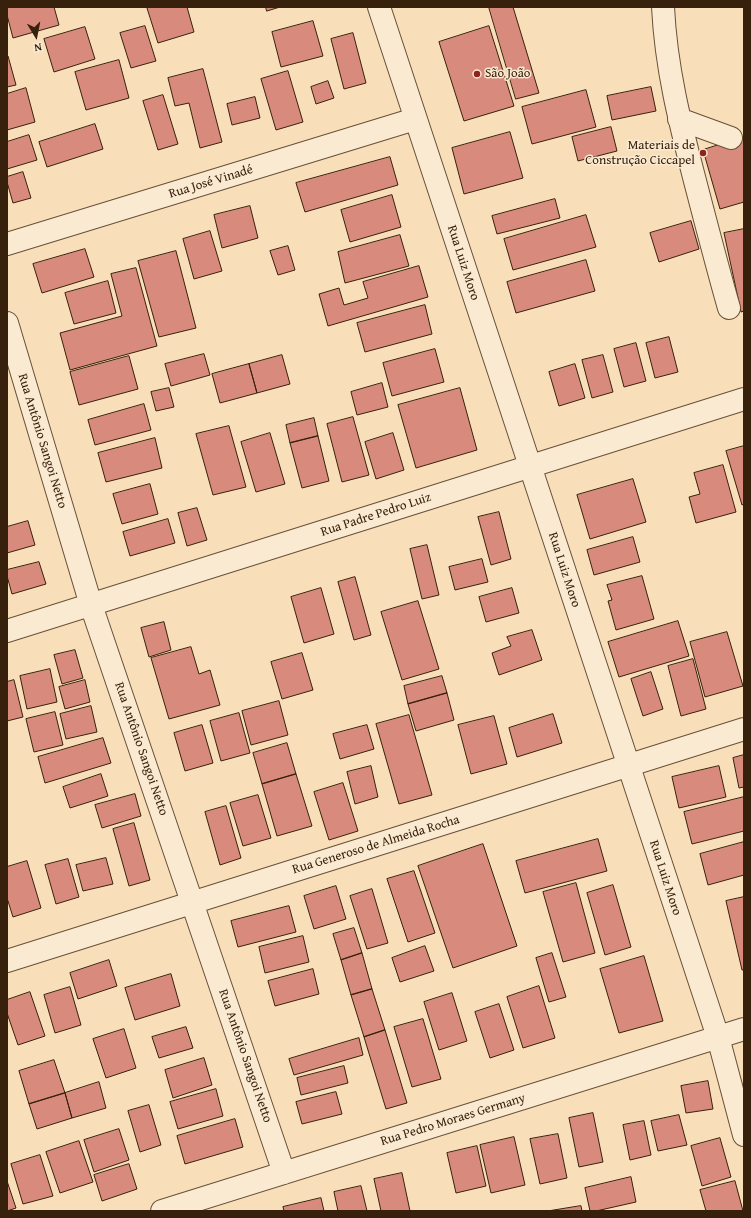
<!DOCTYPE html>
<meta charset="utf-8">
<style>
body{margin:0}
#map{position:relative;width:751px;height:1218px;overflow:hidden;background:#f8deb9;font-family:"Gentium Book Plus",serif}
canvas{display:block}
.frame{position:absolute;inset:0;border:8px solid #38210c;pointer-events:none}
.north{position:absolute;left:16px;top:16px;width:40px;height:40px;-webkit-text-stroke:3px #faead2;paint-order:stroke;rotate:170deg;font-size:11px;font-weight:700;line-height:16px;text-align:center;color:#38210c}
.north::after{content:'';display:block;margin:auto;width:14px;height:18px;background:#38210c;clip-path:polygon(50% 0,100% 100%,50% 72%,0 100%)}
</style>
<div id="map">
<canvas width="751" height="1218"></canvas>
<div class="frame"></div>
<div class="north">N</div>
</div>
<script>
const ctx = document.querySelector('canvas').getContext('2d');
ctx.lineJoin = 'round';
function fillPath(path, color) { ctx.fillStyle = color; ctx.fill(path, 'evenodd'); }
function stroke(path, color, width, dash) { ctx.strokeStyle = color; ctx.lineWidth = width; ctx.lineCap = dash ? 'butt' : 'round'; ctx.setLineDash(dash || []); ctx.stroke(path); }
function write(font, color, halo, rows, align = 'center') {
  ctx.font = font + ' "Gentium Book Plus",serif'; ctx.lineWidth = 3; ctx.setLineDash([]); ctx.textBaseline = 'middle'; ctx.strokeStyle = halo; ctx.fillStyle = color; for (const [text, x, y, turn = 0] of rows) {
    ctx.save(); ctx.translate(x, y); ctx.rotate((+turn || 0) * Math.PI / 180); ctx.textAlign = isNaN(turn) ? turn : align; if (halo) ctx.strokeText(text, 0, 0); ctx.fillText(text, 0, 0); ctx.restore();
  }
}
const building = new Path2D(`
 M7 7H54L59 25 13 38 7 15Z
 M151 7H187L194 32 158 43 147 8Z
 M266 7H280L267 11Z
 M489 7H513L539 93 516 99Z
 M313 21 323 56 281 67 272 32Z
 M145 26 156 61 131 68 120 33Z
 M489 26 514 106 464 121 439 42Z
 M85 27 95 59 54 72 44 39Z
 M353 33 366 83 344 89 331 39Z
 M7 56H8L16 85 7 87Z
 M119 60 129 98 86 110 75 72Z
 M203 69 222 142 200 148 189 103 175 106 168 78Z
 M288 71 303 122 276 130 261 79Z
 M328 81 334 98 316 104 311 87Z
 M651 87 656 111 612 120 607 96Z
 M26 88 35 122 7 130V94Z
 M586 90 596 127 532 144 522 107Z
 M163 95 178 144 158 150 143 101Z
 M255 97 260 118 232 125 227 104Z
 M95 124 103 149 47 167 39 142Z
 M611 127 617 151 578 161 572 137Z
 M510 132 523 178 464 194 452 148Z
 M29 135 37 160 7 169V142Z
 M744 137V202L720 209 703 150Z
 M390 157 398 185 305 212 296 183Z
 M23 172 31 198 13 203 7 182V177Z
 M392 195 401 227 350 242 341 210Z
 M555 199 560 218 497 234 492 216Z
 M250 206 258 238 222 248 214 215Z
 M586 215 596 247 513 270 504 239Z
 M691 221 699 249 659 262 650 233Z
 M744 229V311L741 312 724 233Z
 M210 231 222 271 194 279 183 239Z
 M400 235 409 266 345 283 338 252Z
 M288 246 295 270 278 275 270 251Z
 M85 249 94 277 42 293 33 264Z
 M176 251 196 328 159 337 138 261Z
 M586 260 595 291 516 313 507 282Z
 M419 266 428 297 328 326 319 294 339 288 344 305 368 298 363 282Z
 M136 268 157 346 70 370 60 333 122 316 111 274Z
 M108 281 116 313 74 324 65 293Z
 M425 305 432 334 365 352 357 323Z
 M669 337 678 372 655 378 646 343Z
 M636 343 646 381 624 387 614 349Z
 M435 349 444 382 392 396 383 363Z
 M204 354 210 375 171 386 165 364Z
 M282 355 290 384 257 393 249 364Z
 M603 355 613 392 592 398 582 360Z
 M129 356 138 389 79 405 70 372Z
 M249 364 257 393 220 403 212 374Z
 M575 364 585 398 559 406 549 372Z
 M382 383 388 407 357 415 351 392Z
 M169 388 174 407 156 411 151 392Z
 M460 388 477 450 416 468 398 405Z
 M144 404 151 430 95 445 88 420Z
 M353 417 369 475 342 482 327 424Z
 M314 418 318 436 290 443 286 425Z
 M229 426 246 487 213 495 196 434Z
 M270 433 285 484 256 492 241 442Z
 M393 433 404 470 376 479 365 442Z
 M318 436 329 481 302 488 290 443Z
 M155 438 162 468 106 482 98 453Z
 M744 446V504L742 505 726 451Z
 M723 465 736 512 696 523 689 497 700 494 694 473Z
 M633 479 646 522 590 539 577 495Z
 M150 484 158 514 122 524 113 494Z
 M197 508 207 540 187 546 178 513Z
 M499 512 511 559 491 565 478 517Z
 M168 519 175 543 130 556 123 532Z
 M28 521 35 545 7 553V527Z
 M633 537 640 562 594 575 587 550Z
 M427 545 439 595 422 599 410 549Z
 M482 559 488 582 455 590 449 567Z
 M39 562 46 584 12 594 7 576V570Z
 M642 576 654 619 616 630 608 601 612 600 607 585Z
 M355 577 371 635 354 640 338 582Z
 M321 588 334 634 304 643 291 597Z
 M512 588 519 613 486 622 479 597Z
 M418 601 439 669 402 680 381 612Z
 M678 621 689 656 619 677 608 642Z
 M164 622 171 650 149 657 141 628Z
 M532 630 542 660 499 675 492 653 511 646 507 637Z
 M727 632 743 686 705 697 690 642Z
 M191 647 199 674 210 670 220 705 169 719 151 658Z
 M75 650 83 678 62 684 54 655Z
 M302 653 313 690 282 699 271 662Z
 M693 659 706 709 681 716 668 666Z
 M50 669 57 702 27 709 20 676Z
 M651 672 663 709 643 716 631 679Z
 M442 676 447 693 408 704 404 686Z
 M14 680 23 717 7 721V682Z
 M85 680 90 702 65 709 59 687Z
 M447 693 454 720 416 731 408 704Z
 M279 701 288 735 251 745 242 711Z
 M91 706 97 732 66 739 60 714Z
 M55 712 63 745 34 752 26 719Z
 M239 713 250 753 221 761 210 721Z
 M553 714 562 743 517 757 509 728Z
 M409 715 432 795 399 804 376 724Z
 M494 716 507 764 471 774 458 725Z
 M202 725 213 763 185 771 174 733Z
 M367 725 374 749 340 759 333 734Z
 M103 738 111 763 45 783 38 757Z
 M287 743 296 774 262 784 253 753Z
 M744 755V787L739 788 733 758Z
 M371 766 378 797 355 804 347 772Z
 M719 766 726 797 679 808 672 777Z
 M101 774 108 796 70 808 63 787Z
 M296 774 312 826 277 836 262 784Z
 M343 783 358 831 329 840 314 792Z
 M135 794 141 816 102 828 95 805Z
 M258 795 271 838 243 846 230 803Z
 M744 797V831L692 844 684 812Z
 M226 806 241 858 220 865 205 812Z
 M134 823 150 880 129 886 113 829Z
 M598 839 607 871 525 893 516 861Z
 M744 842V875L708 885 700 854Z
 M483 844 517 946 453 968 418 866Z
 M106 858 113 884 83 891 76 865Z
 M68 859 79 897 56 904 45 865Z
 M27 861 41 908 13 917 7 898V867Z
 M414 871 435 933 408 942 387 879Z
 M576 883 595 953 563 962 543 892Z
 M613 885 631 947 605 955 587 893Z
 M336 886 346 919 314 929 304 896Z
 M372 889 388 943 367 949 350 896Z
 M744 897V970H742L726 901Z
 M289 906 296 932 238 947 231 921Z
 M354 928 362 953 341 960 333 934Z
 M303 936 309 962 265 973 259 947Z
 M425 946 434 971 400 982 392 958Z
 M362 953 372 989 351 995 341 960Z
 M552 953 566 997 549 1002 536 958Z
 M644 956 663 1021 619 1033 600 969Z
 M109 960 117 986 78 999 70 973Z
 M313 969 319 994 275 1006 268 981Z
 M171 974 180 1006 135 1020 125 988Z
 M539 986 555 1038 523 1048 507 997Z
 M70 987 81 1025 55 1033 44 995Z
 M372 989 385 1030 364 1037 351 995Z
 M30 992 45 1036 18 1045 7 1013V1000Z
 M452 993 467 1041 439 1050 424 1002Z
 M499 1004 514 1050 490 1058 475 1012Z
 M423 1019 441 1079 412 1087 394 1027Z
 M186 1027 193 1048 159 1058 152 1037Z
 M124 1029 136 1068 106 1078 93 1039Z
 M385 1030 407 1103 386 1109 364 1037Z
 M359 1038 363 1055 294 1075 289 1059Z
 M204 1058 212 1085 173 1098 165 1070Z
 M54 1060 65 1093 29 1104 19 1071Z
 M344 1066 348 1083 301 1095 297 1078Z
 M708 1081 713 1109 686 1113 681 1086Z
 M99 1082 106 1108 72 1118 65 1093Z
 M216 1089 223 1116 178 1129 170 1102Z
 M336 1092 342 1114 302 1124 296 1102Z
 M65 1093 72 1118 37 1129 29 1104Z
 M149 1105 161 1145 140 1152 128 1111Z
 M593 1113 603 1162 579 1167 569 1118Z
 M679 1115 687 1145 658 1151 651 1121Z
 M235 1119 243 1147 185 1164 177 1136Z
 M644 1121 651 1155 630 1160 623 1125Z
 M119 1129 129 1160 94 1172 84 1140Z
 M558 1134 567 1178 540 1184 530 1139Z
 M514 1137 525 1185 491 1193 480 1145Z
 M720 1138 731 1177 702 1186 691 1146Z
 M79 1141 93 1182 60 1193 46 1152Z
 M477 1146 486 1186 456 1193 447 1153Z
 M40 1155 53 1196 23 1204 11 1164Z
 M129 1164 137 1189 102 1201 94 1175Z
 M402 1173 410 1211H381L374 1179Z
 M631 1177 636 1202 596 1211H590L585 1188Z
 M7 1181 16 1208 7 1211Z
 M735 1181 743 1211H706L700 1190Z
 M361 1186 367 1211H338L334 1192Z
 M321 1198 324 1211H284L283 1207Z
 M581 1206 582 1211H548Z`);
const minor = new Path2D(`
 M379 7 718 1037 744 1135
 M663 7C666 68 680 123 695 181 706 223 717 266 729 308
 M679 119 731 138
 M7 244 415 119
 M7 323 91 605 284 1173
 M7 631 744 399
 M7 961 744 729
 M162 1211 744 1029`);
const markers = [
 [477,74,4,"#8f2418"],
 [703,153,4,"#8f2418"]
];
const poiNames = [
 ["São João",485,74],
 ["Materiais de",695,146,"right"],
 ["Construção Ciccapel",695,161,"right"]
];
const streetNames = [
 ["Rua José Vinadé",211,182,-17],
 ["Rua Luiz Moro",463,263,72],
 ["Rua Antônio Sangoi Netto",42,441,73],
 ["Rua Padre Pedro Luiz",376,515,-18],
 ["Rua Luiz Moro",564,570,72],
 ["Rua Antônio Sangoi Netto",141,749,71],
 ["Rua Generoso de Almeida Rocha",376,845,-17],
 ["Rua Luiz Moro",665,878,72],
 ["Rua Antônio Sangoi Netto",245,1056,71],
 ["Rua Pedro Moraes Germany",453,1120,-17]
];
fillPath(building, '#d88a7c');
stroke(building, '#38210c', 1);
stroke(minor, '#685037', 24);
stroke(minor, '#faead2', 22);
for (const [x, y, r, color] of markers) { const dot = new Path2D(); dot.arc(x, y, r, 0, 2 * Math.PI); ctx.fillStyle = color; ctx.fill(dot); stroke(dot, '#faead2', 1.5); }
write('13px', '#38210c', '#faead2', poiNames, 'left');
write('13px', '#38210c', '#faead2', streetNames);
</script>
